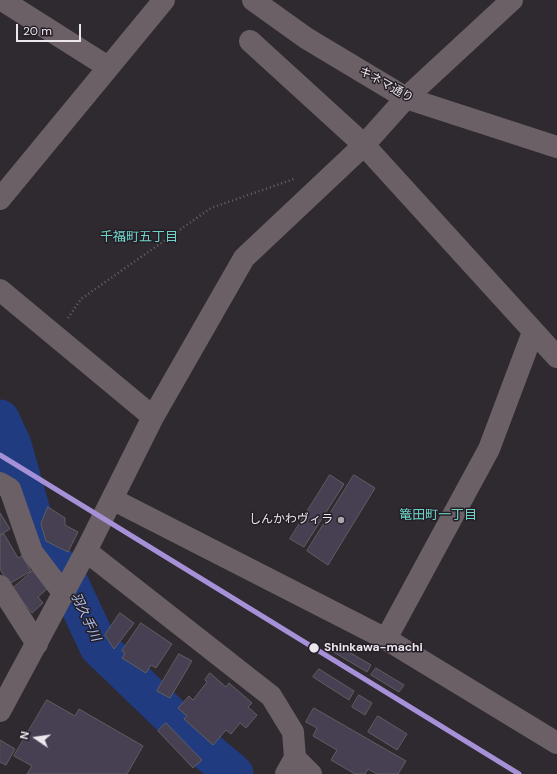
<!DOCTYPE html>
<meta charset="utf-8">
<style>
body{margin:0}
#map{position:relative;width:557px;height:774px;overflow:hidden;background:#2e2a2f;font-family:"DM Sans",sans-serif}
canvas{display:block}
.north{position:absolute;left:16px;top:718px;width:40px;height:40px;-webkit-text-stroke:3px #251e27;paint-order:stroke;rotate:283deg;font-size:11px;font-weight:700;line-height:16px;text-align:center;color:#ebe7ed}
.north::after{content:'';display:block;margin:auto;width:14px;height:18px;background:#ebe7ed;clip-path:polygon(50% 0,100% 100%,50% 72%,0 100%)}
.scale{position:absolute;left:16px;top:24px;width:65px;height:18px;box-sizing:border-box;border:2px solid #ebe7ed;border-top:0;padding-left:5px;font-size:12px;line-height:14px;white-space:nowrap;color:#ebe7ed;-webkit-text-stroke:3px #251e27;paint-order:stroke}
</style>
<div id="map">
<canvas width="557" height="774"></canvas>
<div class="north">N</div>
<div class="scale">20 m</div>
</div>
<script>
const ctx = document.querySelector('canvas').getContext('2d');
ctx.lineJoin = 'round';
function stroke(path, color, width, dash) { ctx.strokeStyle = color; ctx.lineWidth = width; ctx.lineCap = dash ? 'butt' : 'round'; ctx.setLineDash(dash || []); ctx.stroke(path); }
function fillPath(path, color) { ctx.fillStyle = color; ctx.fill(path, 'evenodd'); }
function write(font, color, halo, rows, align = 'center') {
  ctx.font = font + ' "DM Sans","Noto Sans JP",sans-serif'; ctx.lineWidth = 3; ctx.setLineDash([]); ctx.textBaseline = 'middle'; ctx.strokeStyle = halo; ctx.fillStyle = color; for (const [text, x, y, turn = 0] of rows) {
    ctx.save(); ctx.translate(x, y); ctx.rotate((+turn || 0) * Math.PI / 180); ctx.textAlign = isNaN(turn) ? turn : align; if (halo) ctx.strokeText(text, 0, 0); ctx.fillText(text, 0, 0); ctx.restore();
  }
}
const river = new Path2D(`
 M0 419 12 445 42 550 64 572 99 647 208 752 234 774`);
const building = new Path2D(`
 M330 475 344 484 304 547 290 539Z
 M354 475 375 488 328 565 307 551Z
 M48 507 65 518V525L78 532 68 552 46 541 41 524Z
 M0 513 10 529 0 535Z
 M4 534 18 558 22 556 31 571 9 584 0 569V536Z
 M33 571 48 588 38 597 43 603 32 613 12 589Z
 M120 613 134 623 114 649 105 635Z
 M141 623 172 644 156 668 151 665 146 673 122 658 125 653 122 651Z
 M334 643 371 665 367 672 330 650Z
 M179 654 192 661 170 698 157 691Z
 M376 668 404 685 399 692 371 675Z
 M319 669 354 691 349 700 313 677Z
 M210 673 226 687 229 683 252 703 248 707 257 715 246 728 240 723 231 734 226 730 213 745 184 719 187 716 178 708 189 696 193 700 207 682 205 680Z
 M359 695 372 703 365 715 352 707Z
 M47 700 75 716 79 709 143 746 127 774H27L32 766 14 756Z
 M314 708 406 761 398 774H377L368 769 365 774H355L331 760 337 750 313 736 317 728 306 722Z
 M378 716 407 734 397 750 368 732Z
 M166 723 202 760 193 768 158 731Z
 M0 740 15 749 6 765 0 762Z`);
const path = new Path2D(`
 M68 318 81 299 211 208 294 179`);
const minor = new Path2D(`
 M2 0 108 67
 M250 41 364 145 557 357
 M0 199 164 0
 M0 290 153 417
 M0 483 10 489 32 552 64 594
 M112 499 386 639 557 743
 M86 551 271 696 293 732 295 758 286 774
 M0 586 37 644
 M386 639 489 449 533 332
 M0 711 86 551 153 417 244 258 364 145 406 98 512 0
 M295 758 311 774`);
const tertiary = new Path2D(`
 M253 0 306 38 406 98 557 147`);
const rail1 = new Path2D(`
 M0 455 519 774`);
const markers = [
 [341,520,4,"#a9a5aa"],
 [314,648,5.5,"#ebe7ed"]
];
const streetNames = [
 ["キネマ通り",386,85,29]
];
const poiNames = [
 ["しんかわヴィラ",333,520]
];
const stopNames = [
 ["Shinkawa-machi",324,648]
];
const neighbourhoodNames = [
 ["千福町五丁目",139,238],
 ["篭田町一丁目",438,516]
];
const waterNames = [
 ["羽久手川",85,617,65]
];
stroke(river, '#203b7f', 39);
fillPath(building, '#464052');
stroke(building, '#605e63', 1);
stroke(path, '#6a6268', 2.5, [1, 3]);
stroke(minor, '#6a6066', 22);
stroke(tertiary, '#6a6066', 22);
stroke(rail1, '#a691d8', 5);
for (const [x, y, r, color] of markers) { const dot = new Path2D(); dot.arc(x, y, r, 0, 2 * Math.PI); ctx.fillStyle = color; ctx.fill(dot); stroke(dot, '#251e27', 1.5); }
write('12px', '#ebe7ed', '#251e27', streetNames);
write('12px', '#ebe7ed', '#251e27', poiNames, 'right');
write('bold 12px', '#ebe7ed', '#251e27', stopNames, 'left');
write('13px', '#6dd5c6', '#251e27', neighbourhoodNames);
write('italic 13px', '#adc2ec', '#251e27', waterNames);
</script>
